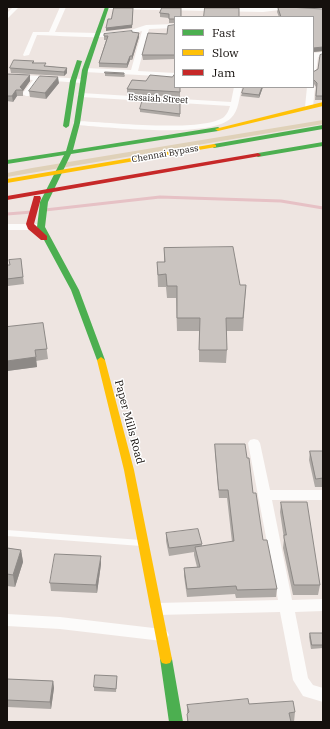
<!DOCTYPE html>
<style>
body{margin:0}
#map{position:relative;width:330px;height:729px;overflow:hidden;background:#eee5e1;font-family:"IBM Plex Serif",serif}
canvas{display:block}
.frame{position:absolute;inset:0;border:8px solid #15100d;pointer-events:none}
.legend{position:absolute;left:174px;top:16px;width:140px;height:72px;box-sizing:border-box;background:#fff;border:1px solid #a19f9e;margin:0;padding:5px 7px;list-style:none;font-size:12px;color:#15100d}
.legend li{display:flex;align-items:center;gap:8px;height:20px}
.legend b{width:20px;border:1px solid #a19f9e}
</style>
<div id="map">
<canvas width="330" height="729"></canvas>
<div class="frame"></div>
<ul class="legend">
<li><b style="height:5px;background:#4caf50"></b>Fast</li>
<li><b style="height:5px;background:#ffc107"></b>Slow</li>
<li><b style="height:5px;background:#c62828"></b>Jam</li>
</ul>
</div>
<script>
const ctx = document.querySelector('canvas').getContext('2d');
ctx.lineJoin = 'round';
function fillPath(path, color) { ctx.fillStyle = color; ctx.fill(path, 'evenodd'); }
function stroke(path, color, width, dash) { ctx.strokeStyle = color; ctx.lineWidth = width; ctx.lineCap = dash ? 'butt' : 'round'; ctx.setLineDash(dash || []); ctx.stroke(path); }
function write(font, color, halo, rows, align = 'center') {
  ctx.font = font + ' "IBM Plex Serif",serif'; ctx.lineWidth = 3; ctx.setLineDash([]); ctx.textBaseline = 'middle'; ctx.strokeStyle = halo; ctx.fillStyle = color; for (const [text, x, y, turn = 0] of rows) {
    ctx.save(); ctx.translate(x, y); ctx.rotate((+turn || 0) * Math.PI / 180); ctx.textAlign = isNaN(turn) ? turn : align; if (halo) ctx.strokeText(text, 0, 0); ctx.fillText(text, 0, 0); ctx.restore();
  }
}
const green = new Path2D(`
 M323 120V124L7 177V173L32 168Z`);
const stream = new Path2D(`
 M45 210 160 197 281 201 323 208
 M7 214 32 212`);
const lane = new Path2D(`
 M7 530 141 540 143 541 144 543 143 545 141 546 7 536Z`);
const street = new Path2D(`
 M13 7H19L7 19V13Z
 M60 7H66L55 32 97 33 128 31 146 25 175 24V28L149 29 138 71 175 73V77L85 72 82 70 85 68 131 70 142 31C109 41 72 36 37 35L29 55 24 56 23 55 33 32H49Z
 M104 7H323V11L288 9 263 12 107 9Z
 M323 52V56L318 57 316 72 313 74V53Z
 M7 74 82 79 86 81 82 83 40 80 29 96H26L22 94 33 80 7 78Z
 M313 85 315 87 313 107 309 109 305 107 307 87H313Z
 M234 87H242C239 97 239 111 231 118 210 139 107 127 77 125L73 123 77 121C107 122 202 133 224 117 227 114 229 110 230 106L81 97 77 95 81 93 231 102Z
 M7 224H40L45 227 40 230H7Z
 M254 439 258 440 260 443 270 490H323V500H272L292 600 323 599V611L295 612 308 678 313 685 323 688V702L303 696 293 680 280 612 157 615 152 613 150 609 152 605 157 603 278 600 248 443 250 440Z
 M7 614 60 617 162 629 167 631 169 635 167 639 162 641 60 629 7 626Z`);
const fast = new Path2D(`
 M105 7H109L88 70 80 123 73 150 218 127 221 129 218 131 71 154 48 202 45 227 79 290 105 360 101 363 97 360 71 290 37 227 40 202 64 155 7 164V160L66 151 74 123 82 70Z
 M77 60 82 61 76 81 69 126 66 128 63 126 70 81Z
 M323 125V129L214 148 211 146 214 144Z
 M323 142V146L258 157 255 155 258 153Z
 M166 654 170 655 172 659 183 722H169L160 659 162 655Z`);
const slow = new Path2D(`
 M323 102V106L218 131 215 129Z
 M214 144 216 145V147L7 183V179Z
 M101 357 105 360 134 470 172 659 170 663 166 664 162 663 160 659 124 470 97 360Z`);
const jam = new Path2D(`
 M258 153 261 155 260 156 7 200V196Z
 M34 196H40L41 198 34 224 47 236V240H41L28 229 26 224Z`);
const wall = new Path2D(`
 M162 8 175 17V23H169V18L160 17V13Z
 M278 8 323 9V51L313 52V17H279L277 12Z
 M175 25V59L143 60 142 55 167 34Z
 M132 32 139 33V37L132 60H130L127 68 99 67V63L106 40H104V36Z
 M323 54V100H315L316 87 314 84H313V72L318 69Z
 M34 61V63L46 66 67 68V73L64 76 11 73 10 68Z
 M105 73H124L125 76 124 77 105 76Z
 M7 74 30 75V81L23 91V96H17L13 102 7 101Z
 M59 83 46 99 30 97 29 91Z
 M180 87V97L127 94V89Z
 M244 87H263L259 98 241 96Z
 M180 101V117L140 112V109Z
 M164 248 240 285H246L243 331H226L227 350 226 363 199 362V331H177L176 298H167L166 287H158L157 262H164Z
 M21 259 24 284 8 286 7 275 10 265Z
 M43 323 48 359 36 361 37 367 7 371V327Z
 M215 444 247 458 253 493 263 540 277 589 276 597 236 598 235 594 187 597 184 576V568L197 567 194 555V552L169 556 166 541V533L202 544V546L232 542 227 498H219L215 452Z
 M310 451H323V487H315L309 460Z
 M281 502 320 585 318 595H293L283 548 284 539 280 512Z
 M7 548 21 550 23 562 15 587 7 586Z
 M101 564 97 593 51 591 50 583Z
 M310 633H323V648L311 649 309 637Z
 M117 676 116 692 94 691V687Z
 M7 679 53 681 54 688 51 709 7 707Z
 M249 704 295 712 294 722H187V705Z`);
const shadedWall = new Path2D(`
 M133 11 132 28 106 31V28Z
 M139 33V37L132 60V56Z
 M323 47V51L313 52V48Z
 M130 56V60L127 68V64Z
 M67 68V73L64 76V72Z
 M30 75V81L23 91 20 87Z
 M58 77 59 83 46 99 45 93Z
 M262 87H263L259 98V95Z
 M16 90 17 96 13 102 12 96Z
 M36 357 37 367 7 371V361Z
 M21 550 23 562 15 587 13 575Z
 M101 556V564L97 593 96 585Z
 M53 681 54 688 51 709 50 702Z`);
const building = new Path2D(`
 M288 7 323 9V47L313 48V17H281L278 8Z
 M114 8H133L132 25 106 28 108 19H111Z
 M162 8H181V17H175V19H169V14L160 13Z
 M205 8H239V17H204Z
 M175 25V55H142L148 33 167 34 168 26Z
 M132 31V32L139 33 132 56H130L127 64 99 63 108 36H104V34Z
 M323 54V96H316L317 83 314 80 313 81V72L318 69 320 55Z
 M14 60 34 61 32 63H46L44 66 67 68 64 72 10 68Z
 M105 72 124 73V74L105 73Z
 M7 74 30 75 20 87 23 90H16L12 96H7Z
 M175 74V87H180V92L127 89 132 80 146 81 150 75 172 77Z
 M40 76 58 77 45 93 29 91Z
 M244 87H262L259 95 242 93Z
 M143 99 180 101V114L140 109Z
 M233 247 240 285H246L243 318H226L227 350H199L200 318H177V286H167L166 274 158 275 157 262H165L164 248Z
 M21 259 23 277 7 279V265H10L9 260Z
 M43 323 47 349 35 350 36 357 7 361V327Z
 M215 444H245L247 458H249L253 493H256L263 540H267L277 589 237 590 236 586 187 589 184 568 200 567 195 547 234 541 228 490H219Z
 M310 451H323V478L316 479Z
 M281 502H307L320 585H294L284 538V535H286Z
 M198 529 202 544 169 548 166 533Z
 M7 548 21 550 13 575 7 574Z
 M55 554 101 556 96 585 50 583Z
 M310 633H323V645H312Z
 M95 675 117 676 116 689 94 687Z
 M7 679 53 681 50 702 7 700Z
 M248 699 249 704 293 701 295 712 289 713 291 722H188L187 714 189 712 187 705Z`);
const farStreetnames = [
 ["Essaiah Street",158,99,3],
 ["Chennai Bypass",165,154,-10]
];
const streetNames = [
 ["Paper Mills Road",129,422,75]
];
fillPath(green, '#dfd1b9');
stroke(stream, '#e6c1c5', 3);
fillPath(lane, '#fcfbfa');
fillPath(street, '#fcfbfa');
fillPath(fast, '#4caf50');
fillPath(slow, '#ffc107');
fillPath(jam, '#c62828');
fillPath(wall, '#aea9a5');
fillPath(shadedWall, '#8d8986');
fillPath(building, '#cac4c0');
stroke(building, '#8d8986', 1);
write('9px', '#15100d', '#fff', farStreetnames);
write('11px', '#15100d', '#fff', streetNames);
</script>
